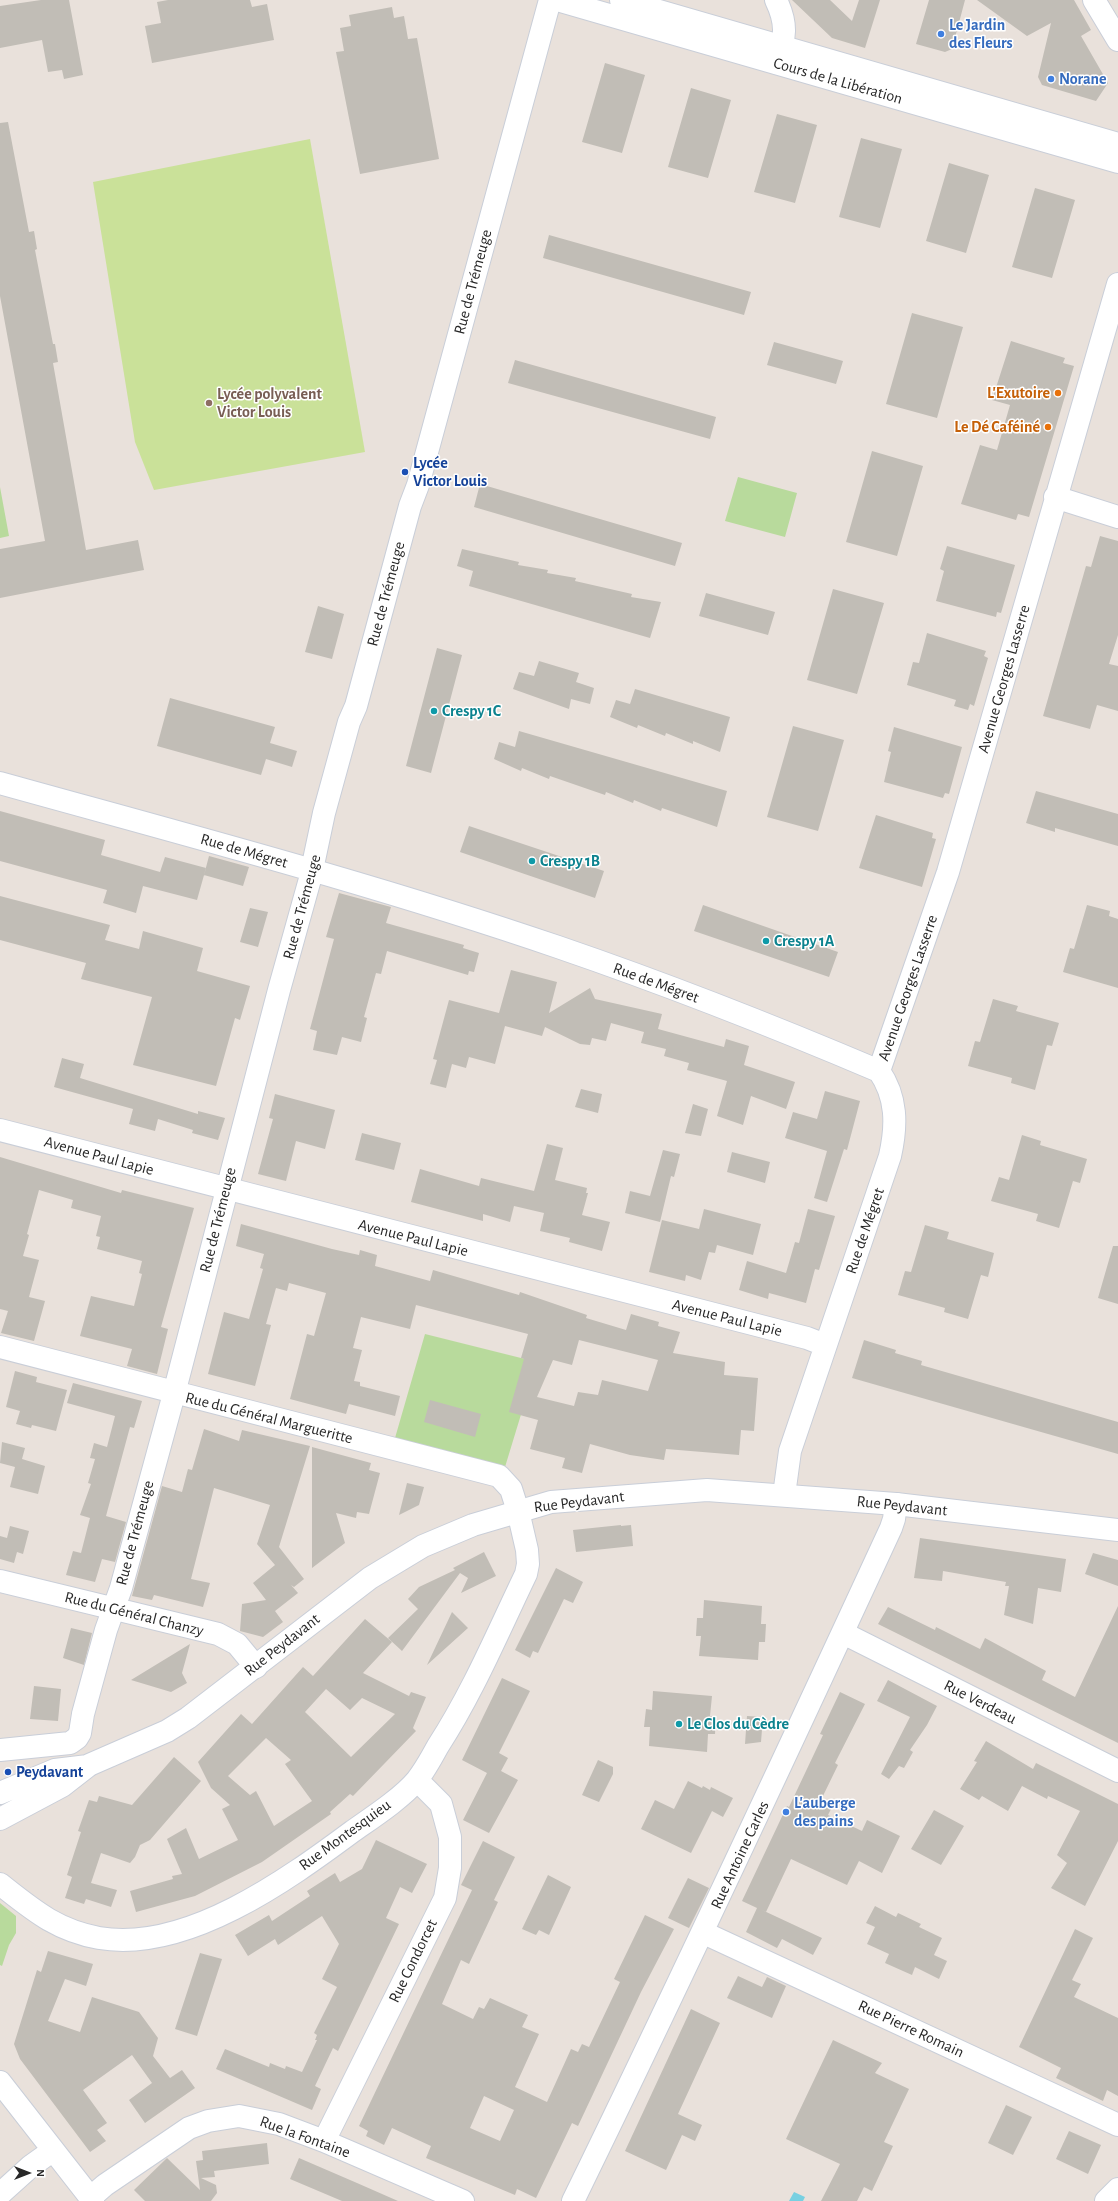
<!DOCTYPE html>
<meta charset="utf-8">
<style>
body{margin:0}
#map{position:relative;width:1118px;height:2201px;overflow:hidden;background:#e9e1db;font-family:"Alegreya Sans",sans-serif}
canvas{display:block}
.north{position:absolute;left:8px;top:2153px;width:40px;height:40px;-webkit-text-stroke:3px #fff;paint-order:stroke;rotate:90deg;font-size:11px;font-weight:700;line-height:16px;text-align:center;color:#282828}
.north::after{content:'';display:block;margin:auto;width:14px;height:18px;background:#282828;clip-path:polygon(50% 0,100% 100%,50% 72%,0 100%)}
</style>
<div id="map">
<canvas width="1118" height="2201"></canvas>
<div class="north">N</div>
</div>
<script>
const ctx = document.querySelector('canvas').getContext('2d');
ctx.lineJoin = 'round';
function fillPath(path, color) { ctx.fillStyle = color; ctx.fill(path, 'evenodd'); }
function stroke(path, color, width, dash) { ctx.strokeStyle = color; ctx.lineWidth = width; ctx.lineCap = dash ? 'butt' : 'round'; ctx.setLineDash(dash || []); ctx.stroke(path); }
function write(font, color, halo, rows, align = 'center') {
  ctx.font = font + ' "Alegreya Sans",sans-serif'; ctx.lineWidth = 3; ctx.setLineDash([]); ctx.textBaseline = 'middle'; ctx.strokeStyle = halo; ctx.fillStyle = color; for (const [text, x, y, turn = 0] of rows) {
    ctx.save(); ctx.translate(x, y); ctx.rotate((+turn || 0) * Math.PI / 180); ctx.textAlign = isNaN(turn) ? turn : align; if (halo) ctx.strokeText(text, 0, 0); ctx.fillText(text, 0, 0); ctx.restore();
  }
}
const green = new Path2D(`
 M738 477 797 493 785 537 725 521Z
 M0 487 9 536 0 538Z
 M425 1334 537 1362 505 1467 395 1438Z
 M0 1903 16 1916V1933L9 1945 2 1966 0 1965Z`);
const pitch = new Path2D(`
 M310 139 365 452 154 490 135 442 93 182Z`);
const water = new Path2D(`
 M794 2192 805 2197 803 2201H789Z`);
const building = new Path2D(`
 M41 0H69L83 75 64 79 62 70 48 72 42 40 0 48V6Z
 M168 0H250L252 7 267 4 274 40 152 63 145 26 161 23 157 2Z
 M792 0H830L852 21 859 0H880L865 48 832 38Z
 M929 0H965L952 49 945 52 916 44Z
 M977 0H1074L1091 30 1081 36 1108 83 1096 101 1042 85 1038 77 1051 23 1027 36Z
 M392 7 394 18 404 16 408 39 417 38 439 159 360 174 336 52 344 51 340 28 351 26 349 15Z
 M605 63 645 75 622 153 582 142Z
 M691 88 731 100 708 178 668 167Z
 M777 114 817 125 795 203 754 192Z
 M8 122 29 232 34 231 37 249 35 250 53 344H55L58 362 53 363 86 550 138 540 144 570 0 598V549L45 541 0 296V123Z
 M861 138 902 149 880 228 839 217Z
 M949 163 989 175 966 253 926 241Z
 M1035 188 1075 200 1052 278 1012 267Z
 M549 235 751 292 744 315 543 258Z
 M912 313 963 327 937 418 886 404Z
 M1011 341 1065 358 1063 363 1074 366 1029 517 1018 514 1016 520 961 504 980 445 997 450 1010 405 992 400Z
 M774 342 843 361 836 384 767 365Z
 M515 360 716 417 710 439 508 383Z
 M872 451 923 466 897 556 846 542Z
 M480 484 682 543 675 566 474 507Z
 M1100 536 1118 541V635L1109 664 1118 666V711L1097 705 1090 729 1043 716 1086 566 1091 567Z
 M947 546 1015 565 1001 613 997 612 996 617 936 601 944 571 940 569Z
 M462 549 519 562 518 565 548 570 547 573 576 578 575 581 632 594 631 597 661 602 650 638 469 586 473 571 457 566Z
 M833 589 884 603 857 694 807 680Z
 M706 593 775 612 768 635 699 616Z
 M318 606 344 614 332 659 305 652Z
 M927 633 986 651 984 656 988 658 974 706 970 704 968 710 954 706 956 700 907 685 913 662 919 663Z
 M437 648 462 655 431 773 406 766Z
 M539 661 579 673 576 682 594 688 590 704 571 699 569 709 513 689 519 672 534 676Z
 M635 689 730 717 720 752 693 741V744L666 733 665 736 638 725 637 728 610 717 616 700 630 704Z
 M170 698 275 727 270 743 297 751 292 767 266 759 261 775 157 746Z
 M793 726 844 740 818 831 767 817Z
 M894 727 962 747 949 794 945 793 943 798 884 782 891 752 888 751Z
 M519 731 727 791 717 827 662 808 661 811 634 800 633 803 606 792 605 795 550 776 549 779 522 768 521 771 494 759 499 742 515 747Z
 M1036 791 1118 814V846L1055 828V832L1026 823Z
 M0 811 105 840 101 855 160 872 165 857 206 868 197 900 143 886 136 913 103 903 107 890 0 861Z
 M876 815 933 833 932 838 936 839 922 887 859 868Z
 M469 826 604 871 595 898 460 852Z
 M209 856 249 867 243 886 204 875Z
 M339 893 391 907 386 923 464 945 463 948 479 953 474 972 469 971 468 975 387 951 381 974 376 973 364 1017 367 1018 361 1042 342 1037 337 1055 313 1050 317 1031 310 1029 334 939 326 937Z
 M0 896 110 925 105 940 139 949 143 931 203 948 197 971 250 986 240 1020 235 1018 216 1086 133 1065 152 997 81 979 86 963 0 940Z
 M703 905 838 952 829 977 694 931Z
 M1087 905 1110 911 1109 916 1118 919V988L1063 972 1070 948 1074 949Z
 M250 908 268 912 258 947 240 942Z
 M511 970 557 982 549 1013 590 988 595 999 662 1014 658 1029 724 1047 726 1039 749 1046 744 1065 795 1082 786 1109 751 1096 743 1125 717 1116 727 1081 687 1070 689 1063 664 1056 666 1049 641 1043 644 1032 611 1023 606 1041 592 1038 590 1045 580 1044 545 1027 542 1036 505 1026 495 1064 469 1057 466 1068 452 1064 446 1088 430 1084 437 1060 433 1059 449 1000 499 1013Z
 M993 999 1018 1006 1016 1011 1059 1023 1052 1046 1047 1045 1035 1090 1011 1083 1012 1078 968 1066 975 1041 980 1042Z
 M62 1058 84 1064 80 1078 198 1114V1111L225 1118 218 1140 192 1133 193 1130 158 1119 155 1131 129 1124 133 1109 54 1087Z
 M581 1089 602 1094 598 1113 575 1107Z
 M825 1091 860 1101 847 1150 844 1149 827 1202 814 1198 827 1151 785 1138 793 1112 817 1119Z
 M275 1094 335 1110 325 1149 296 1141 286 1181 258 1174 273 1119 269 1118Z
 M693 1104 708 1109 701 1136 685 1133Z
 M362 1133 401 1143 394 1170 355 1160Z
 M1022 1135 1041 1141 1040 1145 1087 1159 1080 1183 1073 1181 1059 1228 1036 1221 1038 1214 991 1201 999 1177 1009 1180Z
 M547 1144 563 1148 555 1180 587 1188 586 1193H588L582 1215 610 1222 602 1251 569 1242 570 1238 540 1231 544 1213 514 1206 510 1222 483 1214V1221L411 1202 420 1169 479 1186 481 1178 534 1191Z
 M663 1150 680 1154 674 1177 671 1176 660 1222 625 1213 630 1191 650 1196Z
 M732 1152 770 1162 765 1183 727 1172Z
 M0 1157 121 1193 122 1190 194 1208 161 1327 168 1329 157 1374 127 1366 132 1349 80 1336 91 1296 134 1306 142 1274 139 1273 142 1261 97 1249 100 1237 96 1236 101 1216 71 1208 73 1200 39 1190 27 1234 29 1235 23 1256 39 1260 29 1297 45 1301 34 1341 1 1333 8 1311 0 1309Z
 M704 1209 761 1224 753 1255 717 1245 715 1253 709 1252 701 1280 686 1275 685 1281 649 1272 662 1220 699 1229Z
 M808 1209 835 1216 819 1270 815 1269 806 1303 769 1293 768 1299 739 1290 747 1261 786 1273 795 1242 799 1243Z
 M241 1224 332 1249 359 1255 360 1250 377 1255 375 1266 430 1281 433 1270 519 1295 520 1292 587 1315 586 1318 626 1330 631 1314 659 1322 658 1326 680 1332 673 1353 725 1362 724 1375 758 1378 754 1431 741 1430 739 1455 666 1449 664 1460 630 1455 590 1444 582 1473 562 1468 565 1458 530 1449 538 1420 509 1412 524 1359 521 1358 528 1334 416 1305 410 1329 361 1317 353 1348 362 1350 354 1381 360 1382V1386L400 1396 395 1416 349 1404 346 1414 290 1399 307 1334 314 1336 326 1293 289 1283 287 1291 276 1288 266 1324 271 1325 255 1386 208 1374 224 1312 249 1319 263 1269 260 1268 264 1254 236 1246ZM579 1340 658 1360 648 1391 602 1380 598 1395 578 1392 574 1406 537 1397 553 1360 572 1365Z
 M925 1225 949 1232 947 1239 994 1253 988 1277 981 1275 968 1319 944 1312 945 1308 898 1295 905 1271 911 1272Z
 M1113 1246H1118V1304L1098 1298Z
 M864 1340 896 1350 895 1353 922 1361 921 1365 1118 1422V1454L852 1378Z
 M15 1371 37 1377 36 1382 67 1390 56 1431 32 1425 31 1428 16 1424 20 1411 6 1407Z
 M73 1383 142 1401 134 1428 130 1427 106 1516 126 1522 115 1562 102 1559 95 1582 66 1575 73 1551 81 1553 90 1518 80 1515 91 1484 88 1483 95 1459 90 1458 94 1443 107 1447 115 1416 67 1403Z
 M430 1400 481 1414 475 1437 424 1422Z
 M204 1429 239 1441 242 1430 310 1446 279 1547 304 1579 294 1587 291 1585 298 1593 275 1611 283 1622 263 1637 240 1631 242 1604 266 1600 253 1583 275 1565 257 1544 270 1505 214 1488 191 1579 210 1583 203 1607 154 1595 152 1600 132 1596 162 1486 182 1492 188 1469 192 1470Z
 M2 1442 25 1448 22 1459 45 1466 38 1494 10 1487 15 1467 0 1463Z
 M312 1447 371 1463 369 1470 380 1473 369 1514 357 1512 356 1518 336 1513 345 1543 312 1568Z
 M407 1483 424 1487 419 1505 399 1515Z
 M621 1525V1526L631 1525 633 1546 576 1552 573 1530Z
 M10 1526 29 1531 23 1554 17 1552 14 1563 0 1559V1536L7 1538Z
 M920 1538 1066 1559 1061 1592 1038 1588 1033 1624 1004 1615 1009 1586H1005L1006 1582 943 1571 942 1581 914 1578Z
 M484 1552 496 1576 461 1593 468 1578 460 1573 402 1651 388 1638 418 1609 408 1599 419 1587 455 1570 453 1568Z
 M1093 1553 1118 1560V1586L1085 1574Z
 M556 1568 583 1582 573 1603 564 1599 538 1653 533 1651 530 1658 515 1650Z
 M704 1600 762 1606 761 1624H766L765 1642H759L758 1660 699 1656 701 1636H696L697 1618H703Z
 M1118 1606V1743L878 1624 888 1607 935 1630 936 1627 980 1649 985 1638 1046 1671 1042 1680 1075 1697Z
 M452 1612 468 1628 427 1665Z
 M365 1619 392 1642 363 1673 409 1696 411 1692 426 1697 413 1728 416 1731 353 1796 350 1794 330 1812 331 1814 262 1862 195 1896 136 1912 130 1891 173 1879 172 1876 182 1874 167 1839 186 1828 199 1859 238 1840 222 1809 230 1805 211 1788 198 1762 241 1714 252 1724 303 1667 313 1676ZM326 1689 350 1710 362 1698 395 1714 351 1757 305 1712ZM266 1738 291 1760 285 1764 312 1801 274 1826 256 1791 250 1795 228 1776Z
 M71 1628 92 1633 84 1665 63 1658Z
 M190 1644 182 1673 187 1683 171 1692 131 1680Z
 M502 1678 530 1691 499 1753 508 1758 501 1771 518 1780 489 1833 463 1820 487 1773 462 1760Z
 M888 1680 937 1706 927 1725 910 1750 913 1752 904 1768 899 1766 889 1779 881 1774 910 1717 877 1701Z
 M34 1686 61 1689 58 1721 30 1719Z
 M653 1691 712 1696 710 1716H716L715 1734H708L707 1752 649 1746 650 1727H644L646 1709 652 1710Z
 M840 1692 865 1704 835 1763 838 1765 820 1802 832 1807 828 1815 862 1831 867 1820 900 1836 882 1873 859 1861 847 1885 791 1859 766 1912 762 1910 822 1938 813 1955 782 1939 777 1948 746 1932 757 1908 742 1901 787 1806 789 1807 823 1735 820 1734Z
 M747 1716 763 1717 761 1742 745 1744Z
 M986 1741 1033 1769 1036 1763 1118 1804V1841L1085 1906 1051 1888 1067 1863 1057 1855 1080 1811 1048 1796 1047 1799 1022 1786 1008 1811 982 1796 979 1800 960 1789 977 1762 974 1761Z
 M174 1757 201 1781 150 1840 140 1845 135 1857 130 1863 101 1853 91 1883 117 1890 111 1907 86 1899 84 1904 65 1898 72 1877 67 1875 81 1832 78 1831 89 1800 97 1802 99 1796 132 1805Z
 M598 1760 613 1767V1774L599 1802 582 1795Z
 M688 1781 702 1788 703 1786 710 1790 711 1787 733 1798 723 1817 712 1811 691 1853 641 1829 655 1800 674 1809Z
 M934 1810 964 1826 941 1865 911 1849Z
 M376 1840 427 1864 412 1893 400 1887 386 1918 399 1924 338 2051 333 2048 315 2086 321 2089 312 2110 216 2069 225 2049 269 2067 270 2063 285 2069 286 2066 302 2072 317 2040H315L317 2035 314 2033 337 1987 322 1979 339 1944 322 1916 278 1945 275 1939 248 1956 235 1935 269 1915 272 1921 310 1896 307 1891 335 1873 340 1882 362 1869Z
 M483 1841 515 1857 494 1900 498 1902 469 1964 461 1960 442 2004 473 2019 479 2007 484 2009 490 1998 528 2015 522 2027 539 2034 515 2087 547 2102 571 2049 578 2052 582 2044 589 2047 620 1982 614 1979 645 1915 674 1929 641 1992 578 2126 572 2123 536 2198 517 2189 515 2195 426 2158 431 2146 392 2128 384 2145 366 2136 368 2131 359 2126 472 1890 461 1885ZM484 2096 514 2110 500 2141 470 2128Z
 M548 1875 571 1887 549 1935 539 1930 536 1935 522 1929Z
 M688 1878 709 1888 689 1928 668 1918Z
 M875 1906 896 1917 898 1913 921 1924 919 1927 942 1938 934 1955 947 1961 939 1979 915 1967 912 1975 885 1963 889 1954 867 1944 875 1927 866 1923Z
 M1075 1929 1093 1938 1072 1980 1081 1984 1074 1997 1118 2018V2096L1107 2090 1103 2101 1056 2078 1061 2068 1019 2047Z
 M48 1951 93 1964 86 1986 65 1979 48 2021 80 2032 92 1997 139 2012 158 2038 153 2056 170 2078 182 2070 195 2088 145 2123 129 2100 152 2083 132 2055 83 2090 107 2123 97 2130 106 2141 90 2152 20 2059 14 2044 37 1970 41 1972Z
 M200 1953 222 1959 197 2036 175 2029Z
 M738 1976 762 1987 767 1977 786 1986 772 2018 727 1998Z
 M691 2009 720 2023 678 2114 702 2125 695 2141 682 2135 666 2170 625 2151Z
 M833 2040 882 2063 875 2073 909 2089 884 2142 893 2146 872 2191 864 2187 857 2201H821L840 2164 786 2139Z
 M1006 2105 1032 2117 1013 2155 988 2143Z
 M1069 2131 1101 2145 1088 2174 1056 2159Z
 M267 2143 269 2164 214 2171 215 2177 201 2178 216 2185 217 2193 211 2201H145L134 2190 167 2158 200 2190 196 2161 203 2160 202 2151Z
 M299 2158 357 2183 398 2201H342L290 2179Z`);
const minor = new Path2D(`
 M776 0C788 25 785 37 777 63
 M1094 0 1118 40
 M1055 497 1118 517
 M0 783C187 835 374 884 558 947 666 984 773 1026 879 1071 897 1097 897 1125 890 1156L790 1451 784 1495
 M879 1071 948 872 1118 284
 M0 1130 807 1338 825 1345
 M0 1347 499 1476 511 1489 518 1511 527 1550 528 1564 526 1574C498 1632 473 1692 438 1746 432 1757 425 1770 417 1780 402 1798 373 1817 353 1831 287 1880 186 1953 99 1938 56 1930 33 1910 0 1884
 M0 1581 218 1634 237 1644 256 1667
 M843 1633 1118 1771
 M0 1750 70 1743 77 1738 80 1733 83 1714 106 1630 121 1588 171 1405 279 990 310 879 324 813 349 722 356 706 410 506 418 485 550 0
 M704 1933 1118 2125
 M0 2082 93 2201
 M324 2141 445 1898 450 1868V1837L441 1804 417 1780
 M0 2194 31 2166 52 2151
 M90 2198 105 2185 189 2128 208 2121 239 2116 279 2124 324 2141 463 2201
 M573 2201C682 1978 787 1753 891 1528L894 1519 896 1504`);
const tertiary = new Path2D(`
 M0 1793 55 1770 88 1766
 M0 1819 62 1786 89 1765 167 1731 188 1718 370 1578 423 1546 473 1525 551 1502 707 1490 896 1504 1118 1530
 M1106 2201 1118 2189`);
const secondary = new Path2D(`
 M557 0 1118 162
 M621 0 1118 144`);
const markers = [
 [941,34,4,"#3f7fe0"],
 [1051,79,4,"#3f7fe0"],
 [1058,393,4,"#e8710a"],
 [209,403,4,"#8d6e63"],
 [1048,427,4,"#e8710a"],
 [405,472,4,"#1a4fb4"],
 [434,711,4,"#0f9aa8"],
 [532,861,4,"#0f9aa8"],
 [766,941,4,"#0f9aa8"],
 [679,1724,4,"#0f9aa8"],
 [8,1772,4,"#1a4fb4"],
 [786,1812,4,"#3f7fe0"]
];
const shopNames = [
 ["Le Jardin",949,25],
 ["des Fleurs",949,43],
 ["Norane",1059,79],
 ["L'auberge",794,1803],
 ["des pains",794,1821]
];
const streetNames = [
 ["Cours de la Libération",838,81,16],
 ["Rue de Trémeuge",473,282,-75],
 ["Rue de Trémeuge",386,594,-75],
 ["Avenue Georges Lasserre",1004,679,-74],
 ["Rue de Mégret",244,851,16],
 ["Rue de Trémeuge",302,907,-75],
 ["Rue de Mégret",656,983,20],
 ["Avenue Georges Lasserre",908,988,-71],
 ["Avenue Paul Lapie",99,1156,15],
 ["Rue de Trémeuge",218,1220,-76],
 ["Rue de Mégret",865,1231,-71],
 ["Avenue Paul Lapie",413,1238,14],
 ["Avenue Paul Lapie",727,1318,14],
 ["Rue du Général Margueritte",269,1418,14],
 ["Rue Peydavant",579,1502,-7],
 ["Rue Peydavant",902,1506,6],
 ["Rue de Trémeuge",135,1533,-75],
 ["Rue du Général Chanzy",134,1614,14],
 ["Rue Peydavant",282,1645,-38],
 ["Rue Verdeau",980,1702,27],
 ["Rue Montesquieu",345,1835,-36],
 ["Rue Antoine Carles",740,1855,-65],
 ["Rue Condorcet",413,1961,-64],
 ["Rue Pierre Romain",911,2029,25],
 ["Rue la Fontaine",305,2137,20]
];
const foodNames = [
 ["L'Exutoire",1050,393],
 ["Le Dé Caféiné",1040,427]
];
const educationNames = [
 ["Lycée polyvalent",217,394],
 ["Victor Louis",217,412]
];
const transitNames = [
 ["Lycée",413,463],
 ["Victor Louis",413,481],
 ["Peydavant",16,1772]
];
const cultureNames = [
 ["Crespy 1C",442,711],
 ["Crespy 1B",540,861],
 ["Crespy 1A",774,941],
 ["Le Clos du Cèdre",687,1724]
];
fillPath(green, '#b8da9c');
fillPath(pitch, '#cae199');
fillPath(water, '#78d0e1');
fillPath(building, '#c1bdb6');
stroke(minor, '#c9ced8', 24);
stroke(tertiary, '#c9ced8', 24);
stroke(secondary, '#c9ced8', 24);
stroke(minor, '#fff', 22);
stroke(tertiary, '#fff', 22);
stroke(secondary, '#fff', 22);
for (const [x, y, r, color] of markers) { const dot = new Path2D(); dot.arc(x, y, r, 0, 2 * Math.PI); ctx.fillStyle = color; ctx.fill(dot); stroke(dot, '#fff', 1.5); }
write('bold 16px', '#366cbe', '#fff', shopNames, 'left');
write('16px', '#282828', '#fff', streetNames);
write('bold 16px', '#c56008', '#fff', foodNames, 'right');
write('bold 16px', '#785e54', '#fff', educationNames, 'left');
write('bold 16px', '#164399', '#fff', transitNames, 'left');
write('bold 16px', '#0d838f', '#fff', cultureNames, 'left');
</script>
